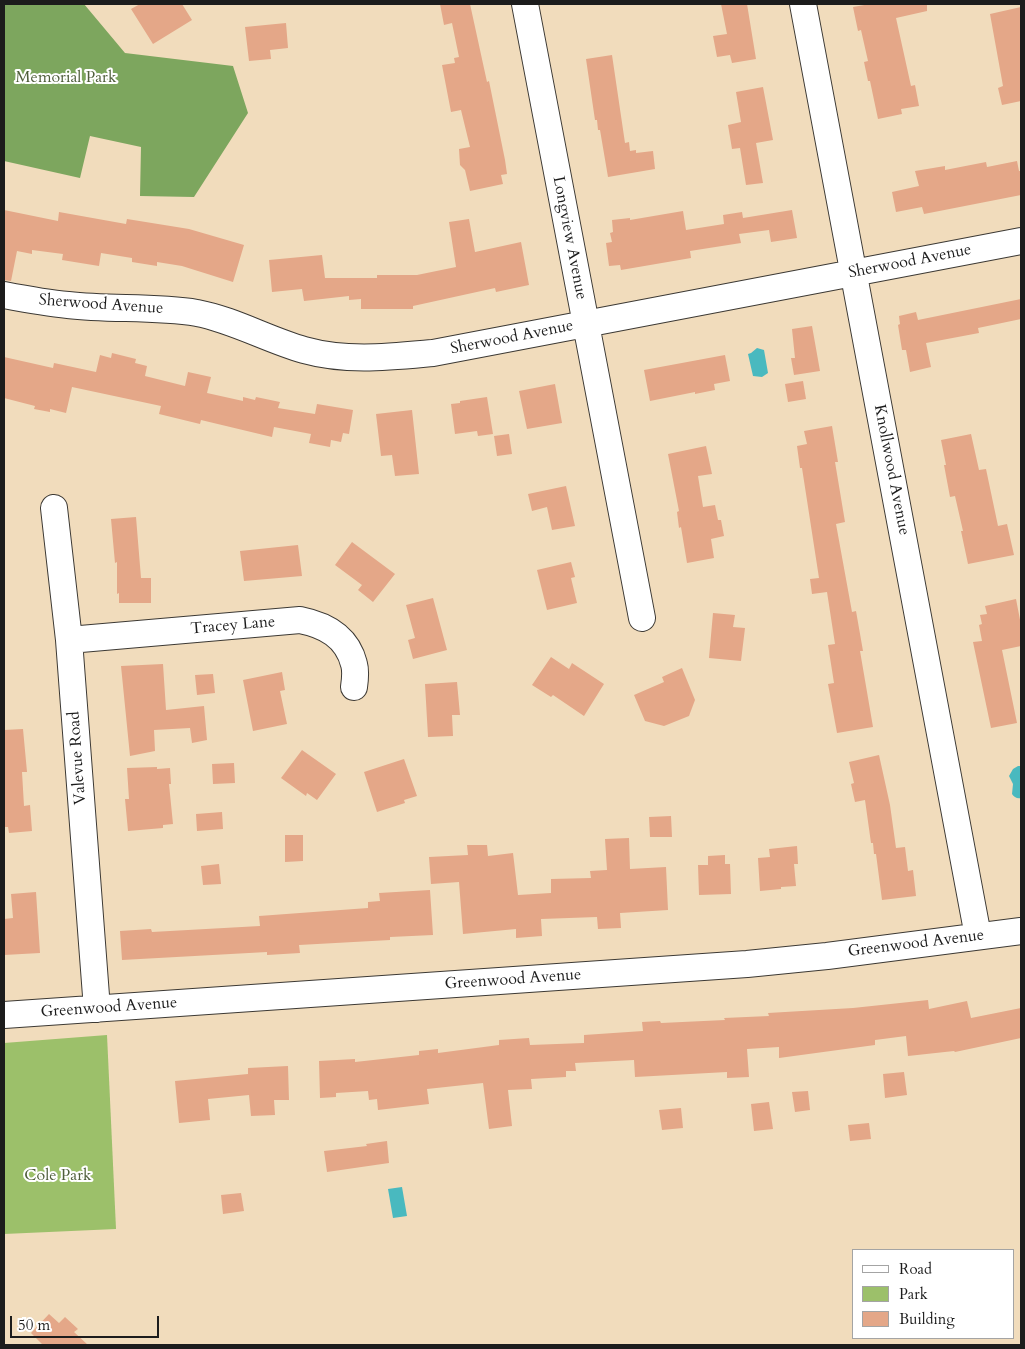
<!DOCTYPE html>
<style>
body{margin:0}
#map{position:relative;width:1025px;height:1349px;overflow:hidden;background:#f1dcbc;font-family:Cardo,serif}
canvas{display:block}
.frame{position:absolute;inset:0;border:5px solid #1c1c1c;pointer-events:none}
.legend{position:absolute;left:852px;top:1249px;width:162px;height:90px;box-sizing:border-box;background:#fff;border:1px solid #a4a4a4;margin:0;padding:6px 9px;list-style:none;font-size:15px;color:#1c1c1c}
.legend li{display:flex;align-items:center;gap:10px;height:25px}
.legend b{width:25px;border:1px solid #a4a4a4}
.scale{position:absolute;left:10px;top:1316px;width:149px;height:22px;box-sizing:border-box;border:2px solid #1c1c1c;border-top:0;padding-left:6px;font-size:15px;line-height:18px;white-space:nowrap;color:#1c1c1c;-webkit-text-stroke:4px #fff;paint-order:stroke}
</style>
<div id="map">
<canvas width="1025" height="1349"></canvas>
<div class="frame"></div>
<ul class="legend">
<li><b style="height:6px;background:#fff"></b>Road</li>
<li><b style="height:14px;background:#9cc06a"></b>Park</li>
<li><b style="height:14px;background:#e4a788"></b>Building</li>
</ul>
<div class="scale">50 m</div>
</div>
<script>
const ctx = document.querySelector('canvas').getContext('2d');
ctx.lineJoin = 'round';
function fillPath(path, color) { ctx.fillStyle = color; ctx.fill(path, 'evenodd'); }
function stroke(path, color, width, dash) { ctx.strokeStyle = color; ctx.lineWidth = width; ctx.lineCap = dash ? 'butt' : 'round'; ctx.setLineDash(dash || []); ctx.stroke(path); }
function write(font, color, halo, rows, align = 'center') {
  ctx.font = font + ' Cardo,serif'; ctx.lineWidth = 4; ctx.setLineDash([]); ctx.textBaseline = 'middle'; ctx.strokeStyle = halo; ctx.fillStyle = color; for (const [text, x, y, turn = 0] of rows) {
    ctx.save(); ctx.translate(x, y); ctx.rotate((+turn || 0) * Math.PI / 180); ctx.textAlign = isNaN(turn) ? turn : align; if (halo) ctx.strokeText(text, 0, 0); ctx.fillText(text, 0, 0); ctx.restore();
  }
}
const green = new Path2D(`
 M107 1035 116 1229 4 1234V1043Z`);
const forest = new Path2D(`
 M4 4H84L125 53 233 66 248 113 194 197 140 196 141 147 90 136 80 178 4 161Z`);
const water = new Path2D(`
 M757 348 764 350 768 373 762 377 753 376 748 354 751 353Z
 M1018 766H1021V798C1017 799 1014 797 1012 794L1013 784 1009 776 1013 769Z
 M402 1187 407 1216 393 1218 388 1189Z`);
const building = new Path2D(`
 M140 4H182L192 20 153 44 131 9Z
 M440 4H470L487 82 489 81 505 160 507 174 501 175 503 184 470 191 465 170 460 165 459 149 470 147 461 110 451 112 442 65 455 63 454 58 459 57 452 23 444 25Z
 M721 4H747L756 59 732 63 730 55 717 57 713 36 727 34Z
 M870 4H927V11L896 18 911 86 915 85 919 106 901 109 902 114 878 119 870 81H868L864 62 868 61 861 30 858 31 853 7Z
 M1021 7V101L1002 105 998 88 1003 86 990 14Z
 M286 23 288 48 270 50 271 59 249 61 245 27Z
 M612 55 625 143 629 142 630 151 636 150V153L653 151 655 169 608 177 600 130H598L597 120H595L586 59Z
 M763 87 773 140 756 143 763 183 746 185 740 148 732 149 728 125 741 122 736 92Z
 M1017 161 1019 171H1021V195L924 214 922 207 896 212 892 192 919 186 915 171 945 166V170L986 162 987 167Z
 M4 210 58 221 59 212 126 224 127 219 189 229 244 245 233 282 182 266 157 262V266L132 262V258L101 253 99 266 62 260 63 254 32 250V254L17 251 11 281 4 280Z
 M792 210 797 238 771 242 769 230 739 234 741 243 690 251 691 258 621 270 620 265 609 266 606 243 612 242 610 233 613 232 612 220 630 218V220L683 211 686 230 724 224 723 215 742 212 743 218Z
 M469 219 475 252 521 242 529 285 496 292 495 288 413 306V309H361V299L349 300V296L304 301 302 289 272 292 269 260 322 255 325 278H377V275H417L456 267 449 222Z
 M1021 299V319L978 328 979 333 926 343 931 367 910 372 906 350H902L898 325 900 324 899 316 916 312 918 320Z
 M812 326 820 371 794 375 791 358H795L792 329Z
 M112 353 136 359 135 363 147 366 145 376 185 386 188 372 211 377 207 393 243 401V397L255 400 256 397 280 402 278 408 315 414 317 404 353 410 349 434 343 433 341 442 331 440 330 447 309 443 311 434 274 427 272 437 201 420 200 424 159 414 161 406 72 387 66 413 50 409V412L34 409 35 406 4 398V357L53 368 54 363 96 372 100 355 111 358Z
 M725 355 730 381 714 384 715 390 695 394V392L650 401 644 370Z
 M803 381 806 399 788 402 785 384Z
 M555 384 562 423 527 429 519 391Z
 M487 397 493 434 478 436 477 431 455 434 451 404 460 403V401Z
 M412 410 419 474 395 476 392 455 381 456 376 414Z
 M832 426 838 462H835L845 522 836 524 852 612 856 611 863 651H860L873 727 837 733 828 684 834 683 828 645 835 644 827 592 812 594 810 579 819 578 802 468H800L797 446 807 444 804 431Z
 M509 434 512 454 497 456 494 436Z
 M971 434 979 470 986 469 998 526 1007 524 1014 555 968 564 961 531H963L955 496 950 497 944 465H946L941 440Z
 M706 446 712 474 698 476 703 507 715 505 718 520H721L724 536 711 539 714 558 687 563 681 527 679 528 677 512 679 511 668 454Z
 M566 486 575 526 552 530 547 507 532 511 528 494Z
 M136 517 141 578H151V603H119V593L117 594V562L115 563 111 519Z
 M352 542 395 574 373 602 358 590 362 585 335 565Z
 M298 545 302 576 244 581 240 551Z
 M571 562 575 577 571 578 577 603 547 610 537 570Z
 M433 598 447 650 413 659 408 640 415 638 406 605Z
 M1016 599 1021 625V646L1002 650 1017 723 991 728 973 642 982 641 979 625 982 624 980 615 987 614 985 606Z
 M713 613 735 615 733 627 745 628 741 661 709 658Z
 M551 657 569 669 572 663 604 684 584 716 553 695 551 697 532 685Z
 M163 664 166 710 204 706 207 740 192 743 190 728 154 730 155 751 130 756 121 666Z
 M682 668 695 700 689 716 664 726 645 721 634 695 664 682 662 677Z
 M282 672 285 690 280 691 287 724 253 731 243 680Z
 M213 674 215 693 197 695 195 675Z
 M457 682 460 715H452L453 736 428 737 425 684Z
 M23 729 27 772H22L24 806 30 805 32 831 9 833 8 827H4V807H5L4 730Z
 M302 750 336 774 317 800 307 793 306 796 281 778Z
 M879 755 890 805 896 848 905 847 908 871 913 870 916 896 882 900 876 854H874L873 843H871L865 800 855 802 851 784 854 783 849 762Z
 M404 759 417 796 404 800 405 803 377 812 364 772Z
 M234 763 235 783 213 784 212 764Z
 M157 767V769L170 768 171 784H169L173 824 163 825V828L128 831 125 799H129L127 768Z
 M222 812 223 829 197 831 196 814Z
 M671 816 672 837H650L649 817Z
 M285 835H303V861L285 862Z
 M629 838 630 869 666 867 668 910 620 913 621 928 598 929 597 917 541 919 542 936 516 938V929L463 934 459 882 431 884 429 857 468 855 467 845H487L488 856 513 853 518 895 551 893V879L591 878 590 871 607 870 605 839Z
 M797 846 798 864H794L796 886 781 887V889L760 891 758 858 770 857 769 849Z
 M725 855V864H730L731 894 699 895 698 865H708V856Z
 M219 864 221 884 203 885 201 866Z
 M430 890 433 935 390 937V940L299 945 300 953 267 955V952L122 960 120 931 151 929 152 932 260 926 259 916 368 908V902L380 901 379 893Z
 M36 892 40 953 4 955V919L13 918 11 894Z
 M928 1000 929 1009 967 1001 971 1018 1021 1008V1038L955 1052 954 1051 908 1056 906 1036 875 1040V1045L779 1058V1047L747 1049 749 1077 727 1078V1072L635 1077 634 1060 575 1063 576 1071H566V1077L531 1079 532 1089 508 1090 512 1126 489 1129 483 1083 427 1089 429 1104 378 1110 377 1099 369 1100 368 1091 336 1093V1097L320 1098 319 1061 355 1059V1062L419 1055V1051L438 1049V1053L499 1045V1040L529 1038 530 1045 584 1043V1035L643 1031 642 1022 660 1021 661 1023 725 1020 724 1018 769 1016 768 1013 853 1008Z
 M288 1066 289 1100H274L275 1115 251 1116 249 1095 208 1099 210 1120 179 1123 175 1081 248 1074V1068Z
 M904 1072 907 1095 885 1098 883 1074Z
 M808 1091 810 1110 795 1112 792 1092Z
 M769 1102 773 1129 754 1131 751 1104Z
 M681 1108 683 1128 662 1130 659 1110Z
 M869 1123 871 1139 850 1141 848 1125Z
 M387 1141 389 1163 327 1172 324 1151 367 1146 366 1144Z
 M241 1193 244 1211 223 1214 221 1195Z
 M49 1314 59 1323 65 1317 78 1329 74 1332 88 1345H43L31 1333Z`);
const minor = new Path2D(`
 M525 4 642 618
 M803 4 978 936
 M4 295C25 299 46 303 68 305 110 310 154 306 197 313 234 320 268 340 304 350 347 362 389 357 433 353L1021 241
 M54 508 69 640 97 1009
 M69 640 300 620C325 625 347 636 354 664 356 671 355 680 354 687
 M4 1015 747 964 827 956 1021 931`);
const parkNames = [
 ["Memorial Park",66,78],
 ["Cole Park",58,1176]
];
const streetNames = [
 ["Longview Avenue",569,238,79],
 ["Sherwood Avenue",910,262,-11],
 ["Sherwood Avenue",101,305,4],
 ["Sherwood Avenue",512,338,-11],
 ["Knollwood Avenue",891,470,79],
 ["Tracey Lane",233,626,-5],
 ["Valevue Road",78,758,-94],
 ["Greenwood Avenue",916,944,-7],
 ["Greenwood Avenue",513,980,-4],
 ["Greenwood Avenue",109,1008,-4]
];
fillPath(green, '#9cc06a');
fillPath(forest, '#7da65e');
fillPath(water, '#49b9bf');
fillPath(building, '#e4a788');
stroke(minor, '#3c3934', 28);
stroke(minor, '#fff', 26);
write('16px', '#4f5e3b', '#fff', parkNames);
write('16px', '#1c1c1c', '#fff', streetNames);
</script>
